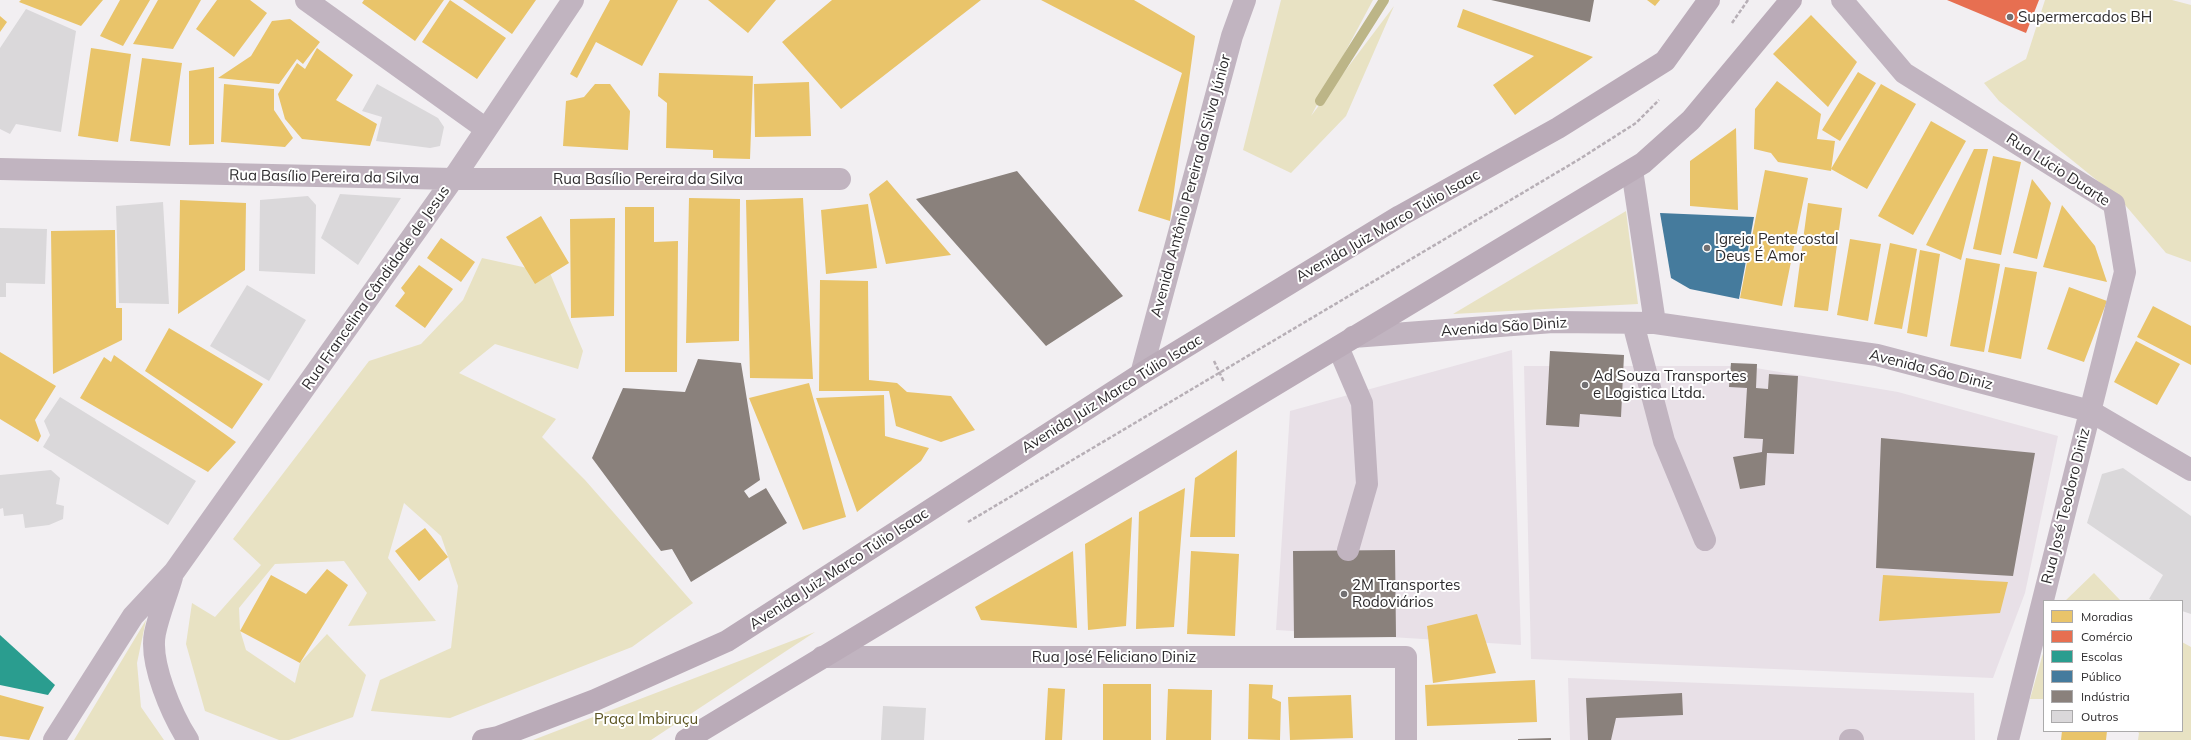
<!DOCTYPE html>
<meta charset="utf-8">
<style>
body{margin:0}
#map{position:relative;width:2191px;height:740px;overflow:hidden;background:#f2eff2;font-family:Mulish,sans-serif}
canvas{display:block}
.legend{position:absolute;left:2043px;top:600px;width:140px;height:132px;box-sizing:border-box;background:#fff;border:1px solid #abaaab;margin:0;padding:5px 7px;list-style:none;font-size:12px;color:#2d2b2d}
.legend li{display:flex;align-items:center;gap:8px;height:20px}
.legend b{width:20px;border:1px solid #abaaab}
</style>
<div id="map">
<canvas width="2191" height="740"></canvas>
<ul class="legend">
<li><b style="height:11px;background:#e9c46a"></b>Moradias</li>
<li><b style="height:11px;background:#e76f51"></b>Comércio</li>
<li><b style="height:11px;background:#2a9d8f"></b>Escolas</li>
<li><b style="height:11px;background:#457b9d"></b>Público</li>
<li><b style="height:11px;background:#8a817c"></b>Indústria</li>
<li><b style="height:11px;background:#dad8da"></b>Outros</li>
</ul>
</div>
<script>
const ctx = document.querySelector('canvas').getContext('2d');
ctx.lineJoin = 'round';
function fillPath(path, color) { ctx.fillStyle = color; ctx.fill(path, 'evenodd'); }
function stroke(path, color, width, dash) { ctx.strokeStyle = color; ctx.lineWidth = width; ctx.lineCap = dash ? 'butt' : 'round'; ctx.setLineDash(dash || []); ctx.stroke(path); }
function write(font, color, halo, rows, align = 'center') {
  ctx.font = font + ' Mulish,sans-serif'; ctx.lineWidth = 4; ctx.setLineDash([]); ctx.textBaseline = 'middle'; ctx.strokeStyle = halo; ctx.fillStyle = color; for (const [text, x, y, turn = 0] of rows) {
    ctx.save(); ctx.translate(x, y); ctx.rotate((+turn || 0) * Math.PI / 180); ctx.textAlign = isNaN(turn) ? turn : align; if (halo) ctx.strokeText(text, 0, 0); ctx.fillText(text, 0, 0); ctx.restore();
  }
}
const built = new Path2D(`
 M1512 350 1521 645 1276 630 1290 411Z
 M1524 366H1744L1898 392 2058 436 2025 593 1993 678 1531 659Z
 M1568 678 1974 693 1975 740H1570Z`);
const green = new Path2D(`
 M1281 0H1373L1311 116 1394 6 1346 116 1291 173 1243 150Z
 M2045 0H2172L2191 5V262L2166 253 2120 199 1999 101 1984 83 2026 59Z
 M1626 211 1638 304 1453 314Z
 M482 258 550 273 583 351 578 369 495 344 459 373 556 419 542 437 585 480 693 603 632 647 450 718 371 711 380 680 451 648 458 586 441 536 404 503 388 558 436 621 348 626 367 593 344 561 275 564 239 608 240 630 246 650 295 683 300 663 327 634 366 675 353 717 289 740H279L205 711 186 644 192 603 215 617 261 565 233 539 369 361 421 344 463 300Z
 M2094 573 2121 601H2065Z
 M146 620 137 663 141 707 164 740H74Z
 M815 632 651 740H533Z
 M2182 642 2191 647V740H2138L2139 733 2137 731H2182Z
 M2044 650V699H2030Z`);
const homes = new Path2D(`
 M21 0H103L81 26 19 2Z
 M120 0H150L123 46 100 36Z
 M158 0H201L173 49 133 44Z
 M217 0H250L267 13 234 57 196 29Z
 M364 0H444L415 41 362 3Z
 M450 0 506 38 477 79 422 42Z
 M463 0H536L512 34Z
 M610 0H678L642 66 596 42 577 78 570 74Z
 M708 0H776L748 33Z
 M832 0H981L841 109 782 42Z
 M1041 0H1134L1195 36 1170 221 1138 211 1182 73Z
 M1647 0H1660L1655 6Z
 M1463 9 1593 57 1515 115 1493 85 1534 56 1457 27Z
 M1811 15 1857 62 1828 107 1773 54Z
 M0 16 7 22 0 32Z
 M290 19 320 42 303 64 297 59 279 84 218 78 251 56 272 21Z
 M91 48 131 54 118 142 78 136Z
 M317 48 353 75 336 100 377 124 370 146 302 139 285 119 278 94 297 63 305 69Z
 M142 58 182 63 170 146 130 141Z
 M214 67V144L189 145V71Z
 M1858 72 1876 83 1840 141 1822 130Z
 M659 73 753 76 750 159 713 158V150L666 148 667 103 658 96Z
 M1777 81 1821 114 1817 139 1835 141 1831 171 1778 162 1771 153 1754 149 1755 109Z
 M809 82 811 136 755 137 754 84Z
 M224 84 274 89V110L293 138 285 147 221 142Z
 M595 84H610L630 111 628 150 563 146 566 101 584 97Z
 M1881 84 1916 104 1867 189 1831 169Z
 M1931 121 1966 141 1913 235 1878 216Z
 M1736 128 1738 210 1690 206V161Z
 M1974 149H1988L1961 260 1926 245Z
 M1993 156 2021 162 2001 255 1973 249Z
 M1765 170 1808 178 1782 306 1740 298Z
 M2032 179 2051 203 2037 259 2013 253Z
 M887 180 951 255 886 264 869 194Z
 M689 198 740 199 739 341 686 343Z
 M803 198 813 379 750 378 746 200Z
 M180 200 246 203 245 270 178 314Z
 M1808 203 1842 208 1828 311 1794 307Z
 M868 204 877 268 826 274 821 210Z
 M2062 205 2095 246 2107 282 2043 267Z
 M625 207H654V242L678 241 677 372H625Z
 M541 216 569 263 535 284 506 237Z
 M615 218 614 316 571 318 570 219Z
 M115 230 116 308H122V340L53 374 51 231Z
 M441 238 475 262 461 282 427 258Z
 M1850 239 1881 244 1868 321 1837 315Z
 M1890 243 1917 249 1902 329 1874 324Z
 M1920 250 1940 254 1927 337 1907 333Z
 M1966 258 2000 264 1984 352 1950 346Z
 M419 265 453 289 425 328 395 306 405 293 401 288Z
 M2005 267 2037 272 2021 359 1988 352Z
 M820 280 868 281 869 380 897 383 907 392 951 396 975 430 941 442 896 426 889 391H819Z
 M2069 287 2107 301 2084 362 2047 349Z
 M2153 306 2191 326V365L2137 337Z
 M169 328 263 384 232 429 145 371Z
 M2136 341 2180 364 2157 405 2114 382Z
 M0 352 56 386 35 420 41 436 38 442 0 419Z
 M114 355 236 442 208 472 80 398 104 357 111 362Z
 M809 383 846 517 803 530 749 398Z
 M884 395 885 436 929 448 921 461 857 512 816 398Z
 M1237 450 1235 537H1190L1195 478Z
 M1185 488 1174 627 1136 629 1139 512Z
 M1132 517 1126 626 1088 630 1085 544Z
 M425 528 448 557 419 581 395 551Z
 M1073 551 1077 628 981 620 975 607Z
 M1191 551 1239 554 1235 636 1187 634Z
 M327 569 348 585 300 663 240 631 271 575 306 594Z
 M1883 575 2008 582 2000 613 1879 621Z
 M1477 614 1496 673 1433 683 1427 626Z
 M1535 680 1537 722 1427 726 1425 685Z
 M1103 684H1151V740H1103Z
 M1249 684 1273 685 1272 698 1281 702 1280 740 1248 739Z
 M1048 688 1065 689 1062 740H1045Z
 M1168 689 1212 690 1211 740H1166Z
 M0 695 44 707 29 740 0 736Z
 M1351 695 1353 738 1290 740 1288 697Z
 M2062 731H2107L2106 740H2061Z`);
const shops = new Path2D(`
 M1947 0H2039L2026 33Z`);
const schools = new Path2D(`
 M0 635 55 685 48 695 0 685Z`);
const public = new Path2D(`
 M1660 213 1754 217 1739 299 1690 289 1671 278Z`);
const industry = new Path2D(`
 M1491 0H1594L1590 22Z
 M1017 171 1123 296 1046 346 916 199Z
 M1550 351 1624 355 1621 417 1580 414 1579 427 1546 425Z
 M698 359 741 363 760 480 744 491 749 498 766 488 787 523 691 582 672 549 661 551 592 458 623 388 685 392Z
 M1731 363 1757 364 1756 388 1768 389 1769 374 1798 376 1794 454 1767 453 1765 485 1740 489 1733 457 1762 452 1763 439 1744 438 1747 388 1729 387Z
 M1881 438 2035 453 2013 576 1876 568Z
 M1395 550 1396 637 1294 638 1293 551Z
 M1682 693 1683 715 1616 718 1611 740H1588L1586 698Z
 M1551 738V740H1518V739Z`);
const stream = new Path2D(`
 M1320 101 1384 0`);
const building = new Path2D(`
 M26 9 76 31 61 132 16 124 10 134 0 129V48Z
 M377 84 438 118 444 127 440 146 430 148 376 141 382 117 362 111Z
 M340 194 401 198 358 265 321 238Z
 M308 196 316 205 315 274 259 271 260 200Z
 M163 202 169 304 119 303 116 206Z
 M0 228 47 229 45 284 6 283V297H0Z
 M247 285 306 320 269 381 210 346Z
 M60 397 196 481 168 525 43 447 50 435 44 421Z
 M2123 468 2191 516V614L2182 611V601H2154L2149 599 2163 575 2087 523 2102 474Z
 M51 470 60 478 56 504 64 506 63 519 49 525 25 528 23 514 4 516 3 508 0 509V475Z
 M883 706 926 708 924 740H881Z`);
const path = new Path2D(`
 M1732 23 1748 0
 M1214 361 1224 382
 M968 522 1578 160 1636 123 1659 100`);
const minor = new Path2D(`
 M306 0 486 129
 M1842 0 1904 73 2114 204 2125 272 2008 740
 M0 169 453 179H840
 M1632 170 1655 323
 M1633 323 1664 441 1705 540
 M1353 337 1553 322 1655 323 1877 355 2090 411 2191 470
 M1338 347 1362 403 1367 484 1348 550
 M1141 374 1232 36 1245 0
 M172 577C167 595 159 614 155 633 149 663 172 715 188 740
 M822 657H1406V740
 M54 740 133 616 174 572 453 179 573 0
 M1850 740H1853`);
const major = new Path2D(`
 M483 740 498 737 595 700 727 641 1141 374 1400 216 1558 128 1665 61 1709 0
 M686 740 1643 163 1691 120 1791 0`);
const markers = [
 [2010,17,4,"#727072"],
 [1707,248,4,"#727072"],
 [1585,385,4,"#727072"],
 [1344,594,4,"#727072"]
];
const poiNames = [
 ["Supermercados BH",2018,17],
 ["Igreja Pentecostal",1715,239],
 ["Deus É Amor",1715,256],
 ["Ad Souza Transportes",1593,376],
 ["e Logistica Ltda.",1593,393],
 ["2M Transportes",1352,585],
 ["Rodoviários",1352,602]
];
const streetNames = [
 ["Rua Lúcio Duarte",2058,170,33],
 ["Rua Basílio Pereira da Silva",324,177,1],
 ["Rua Basílio Pereira da Silva",648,179],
 ["Avenida Antônio Pereira da Silva Júnior",1191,186,-75],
 ["Avenida Juiz Marco Túlio Isaac",1388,226,-30],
 ["Rua Francelina Cândidade de Jesus",376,288,-55],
 ["Avenida São Diniz",1504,327,-4],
 ["Avenida São Diniz",1931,370,14],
 ["Avenida Juiz Marco Túlio Isaac",1112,394,-32],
 ["Rua José Teodoro Diniz",2066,506,-76],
 ["Avenida Juiz Marco Túlio Isaac",839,569,-33],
 ["Rua José Feliciano Diniz",1114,657]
];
const parkNames = [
 ["Praça Imbiruçu",646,719]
];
fillPath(built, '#e8e0e7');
fillPath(green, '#e8e2c3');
fillPath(homes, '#e9c46a');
fillPath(shops, '#e76f51');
fillPath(schools, '#2a9d8f');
fillPath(public, '#457b9d');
fillPath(industry, '#8a817c');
stroke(stream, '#bcb587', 10);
fillPath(building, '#dad8da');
stroke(path, '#b7afb6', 2.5, [4, 2]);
stroke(minor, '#c1b4c0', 22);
stroke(major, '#baabb8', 22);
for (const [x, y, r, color] of markers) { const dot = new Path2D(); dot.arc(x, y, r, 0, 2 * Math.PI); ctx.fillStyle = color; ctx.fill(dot); stroke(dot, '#fff', 1.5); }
write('15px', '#2d2b2d', '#fff', poiNames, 'left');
write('15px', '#2d2b2d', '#fff', streetNames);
write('15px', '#5b5421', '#fff', parkNames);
</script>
